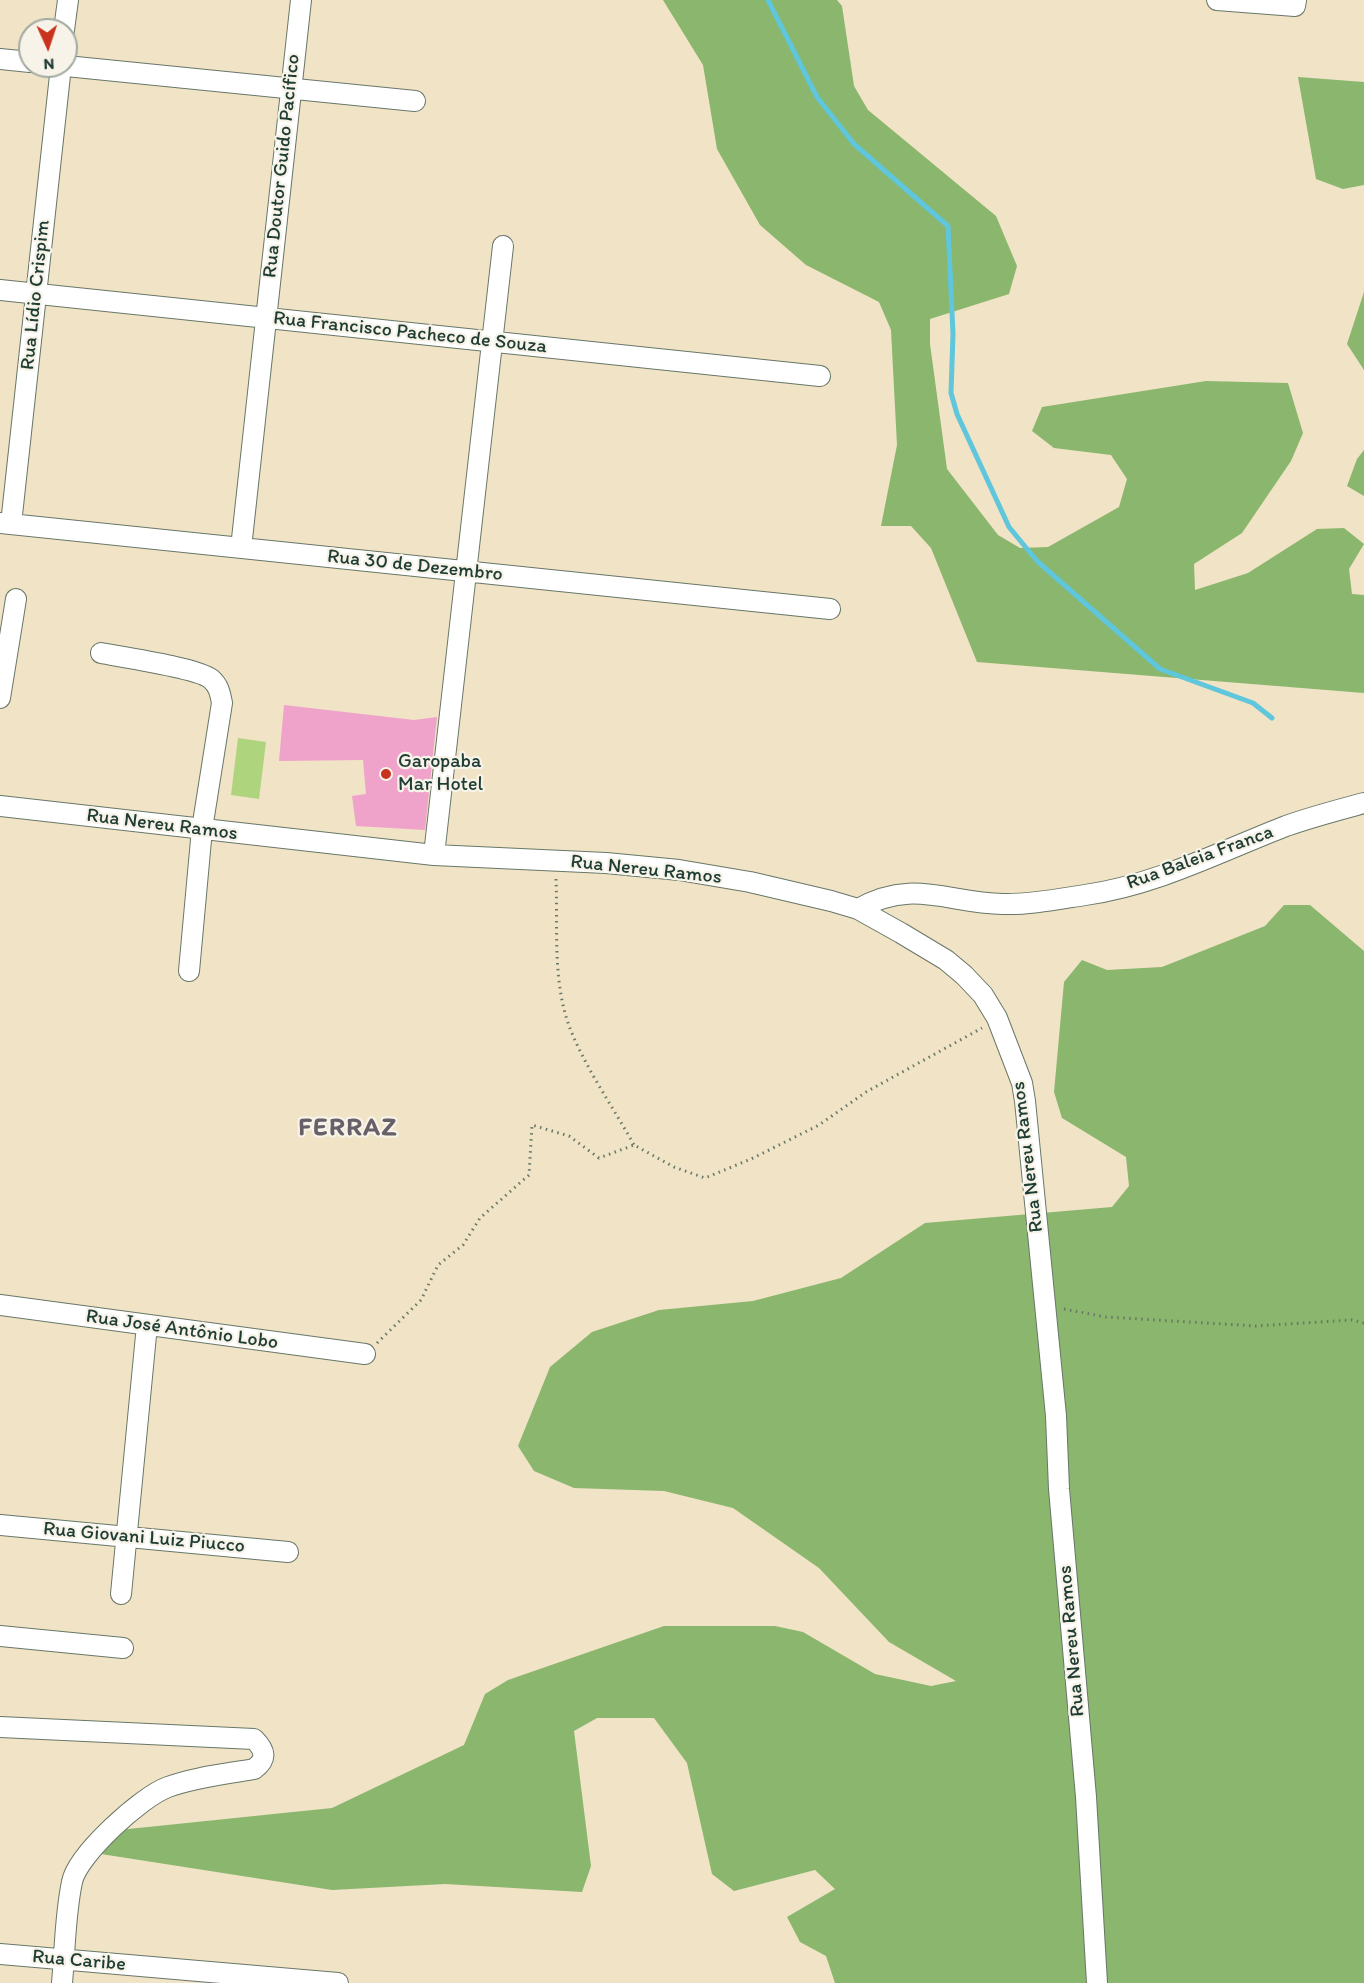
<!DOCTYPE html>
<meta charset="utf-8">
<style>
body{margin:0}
#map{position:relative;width:1364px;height:1983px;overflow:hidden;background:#f0e3c6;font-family:Itim,sans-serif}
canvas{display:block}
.north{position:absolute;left:18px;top:18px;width:60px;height:60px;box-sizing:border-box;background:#f7f3e8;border:2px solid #a1aaa0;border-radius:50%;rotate:177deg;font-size:16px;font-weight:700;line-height:24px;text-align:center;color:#1f3d34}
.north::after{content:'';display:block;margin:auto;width:21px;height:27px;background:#c8321e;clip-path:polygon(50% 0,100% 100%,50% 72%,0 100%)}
</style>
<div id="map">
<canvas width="1364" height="1983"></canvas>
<div class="north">N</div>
</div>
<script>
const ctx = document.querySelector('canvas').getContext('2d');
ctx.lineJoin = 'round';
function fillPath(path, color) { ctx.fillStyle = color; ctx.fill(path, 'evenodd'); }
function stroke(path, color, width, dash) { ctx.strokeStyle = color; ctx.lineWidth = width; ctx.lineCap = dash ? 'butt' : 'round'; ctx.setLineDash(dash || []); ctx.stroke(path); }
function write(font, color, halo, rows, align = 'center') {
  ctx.font = font + ' Itim,sans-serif'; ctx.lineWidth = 4.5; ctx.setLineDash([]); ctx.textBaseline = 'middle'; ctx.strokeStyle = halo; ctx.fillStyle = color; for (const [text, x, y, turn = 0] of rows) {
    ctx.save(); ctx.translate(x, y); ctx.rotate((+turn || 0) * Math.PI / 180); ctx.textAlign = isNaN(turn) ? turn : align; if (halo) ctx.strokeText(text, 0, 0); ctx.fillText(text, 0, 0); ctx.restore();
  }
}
const green = new Path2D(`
 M238 738 266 742 259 799 231 795Z`);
const forest = new Path2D(`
 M663 0H837L842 6 854 86 868 110 996 216 1017 266 1009 294 930 319V344L947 469 998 535 1020 548 1048 547 1119 507 1127 479 1111 455 1054 448 1032 431 1042 407 1206 381 1288 383 1303 433 1291 461 1242 533 1194 564 1195 590 1248 573 1317 529 1344 528 1364 544 1349 569 1352 594 1364 595V693L977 662 931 548 911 526H881L897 445 891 330 879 302 806 265 760 225 717 149 703 65Z
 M1298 77 1364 82V185L1343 189 1316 179Z
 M1364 292V370L1347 344Z
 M1364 450V496L1347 486 1357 459Z
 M1284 905H1310L1364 951V1983H835L826 1956 800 1942 787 1917 835 1889 815 1870 734 1891 712 1874 687 1763 654 1718H597L574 1731 591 1866 582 1892 445 1884 332 1890 101 1854 109 1831 332 1808 464 1745 485 1694 508 1680 664 1626H775L803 1632 875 1674 931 1686 956 1681 889 1642 819 1568 733 1508 664 1491 574 1488 534 1471 518 1446 550 1367 592 1332 659 1310 753 1301 841 1278 925 1223 1112 1207 1129 1186 1126 1157 1062 1118 1054 1092 1064 982 1082 960 1107 970 1162 967 1265 926Z`);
const stream = new Path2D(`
 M768 0 817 97 854 144 948 226 953 334 951 393 957 414 1009 527 1037 561 1160 669 1253 703 1272 718`);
const building = new Path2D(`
 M284 705 414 720 437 717 425 830 356 826 352 796 366 794 363 760 279 761Z`);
const path = new Path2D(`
 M556 879C558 929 552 984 571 1031 588 1072 613 1107 634 1145
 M1064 1309 1106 1317 1256 1326 1352 1320 1364 1323
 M377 1343 421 1300 438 1265 463 1245 480 1218 529 1175 532 1125 569 1136 599 1158 634 1145 674 1167 705 1178 751 1159 819 1125 866 1092 982 1028`);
const street = new Path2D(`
 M1217 0 1295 6 1296 0
 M64 30 68 0
 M0 59 30 62
 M66 66 415 101
 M0 290 820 376
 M0 523 830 609
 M11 524 61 66
 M241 548 301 0
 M101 653C122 657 198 668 211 679 219 686 220 693 222 703L202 829 189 971
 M0 698 16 599
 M0 806 434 855 606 863 679 870 750 882 831 901 858 909 901 933 946 960 964 975 983 995 997 1018 1022 1083 1025 1101 1056 1416 1059 1489 1086 1797 1097 1983
 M434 855 503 246
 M858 909C913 878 947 903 1003 904 1029 905 1059 899 1085 895 1156 885 1219 852 1286 826 1311 817 1338 810 1364 803
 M0 1305 365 1354
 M0 1525 288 1552
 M121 1594 147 1325
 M0 1636 123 1648
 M0 1727 254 1739C265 1750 268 1759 254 1769 226 1774 195 1777 168 1787 142 1796 77 1855 72 1882 65 1915 65 1950 62 1983
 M0 1954 338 1983`);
const markers = [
 [386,774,6,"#c8321e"]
];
const streetNames = [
 ["Rua Doutor Guido Pacífico",282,166,-84],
 ["Rua Lídio Crispim",36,295,-84],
 ["Rua Francisco Pacheco de Souza",410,333,6],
 ["Rua 30 de Dezembro",415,566,6],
 ["Rua Nereu Ramos",162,825,7],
 ["Rua Baleia Franca",1200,858,-20],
 ["Rua Nereu Ramos",646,870,6],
 ["Rua Nereu Ramos",1028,1157,-97],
 ["Rua José Antônio Lobo",182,1330,8],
 ["Rua Giovani Luiz Piucco",144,1538,5],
 ["Rua Nereu Ramos",1072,1641,-95],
 ["Rua Caribe",79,1961,5]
];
const poiNames = [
 ["Garopaba",398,762],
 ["Mar Hotel",398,785]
];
const districtNames = [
 ["FERRAZ",348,1128]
];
fillPath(green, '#aed47e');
fillPath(forest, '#8ab66d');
stroke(stream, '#5fc6dc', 5);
fillPath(building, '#efa2ca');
stroke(street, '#687767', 22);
stroke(path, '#687767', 3, [1.5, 4.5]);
stroke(street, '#fff', 20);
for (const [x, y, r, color] of markers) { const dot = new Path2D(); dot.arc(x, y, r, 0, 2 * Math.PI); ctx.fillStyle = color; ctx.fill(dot); stroke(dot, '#f7f3e8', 2); }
write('20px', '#1f3d34', '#f7f3e8', streetNames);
write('20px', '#1f3d34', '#f7f3e8', poiNames, 'left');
ctx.letterSpacing = '1.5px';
write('bold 26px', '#686068', '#f7f3e8', districtNames);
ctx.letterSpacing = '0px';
</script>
